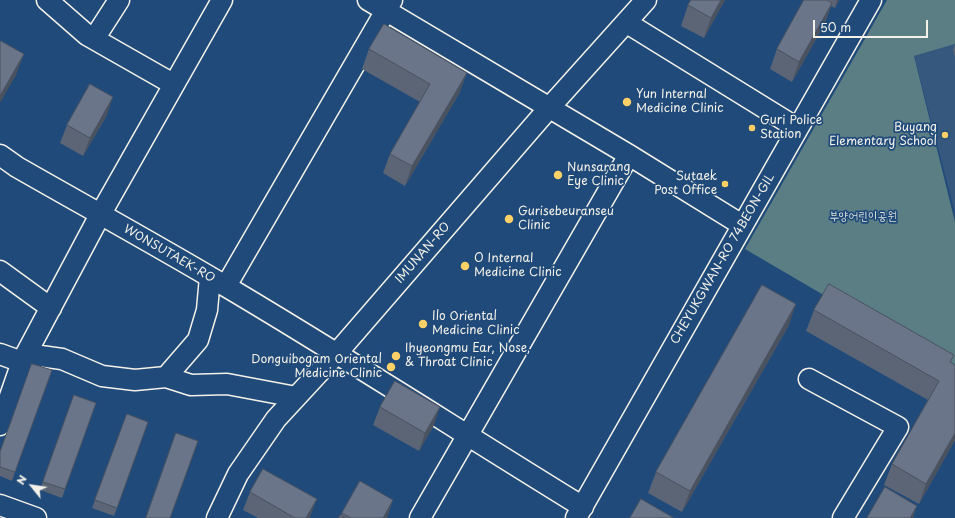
<!DOCTYPE html>
<meta charset="utf-8">
<style>
body{margin:0}
#map{position:relative;width:955px;height:518px;overflow:hidden;background:#1f4a7a;font-family:"Playpen Sans",sans-serif}
canvas{display:block}
.north{position:absolute;left:12px;top:466px;width:40px;height:40px;-webkit-text-stroke:3px #1f4a7a;paint-order:stroke;rotate:300deg;font-size:11px;font-weight:700;line-height:16px;text-align:center;color:#f4f1e8}
.north::after{content:'';display:block;margin:auto;width:14px;height:18px;background:#f4f1e8;clip-path:polygon(50% 0,100% 100%,50% 72%,0 100%)}
.scale{position:absolute;left:813px;top:20px;width:115px;height:18px;box-sizing:border-box;border:2px solid #f4f1e8;border-top:0;padding-left:5px;font-size:12px;line-height:14px;white-space:nowrap;color:#f4f1e8;-webkit-text-stroke:3px #1f4a7a;paint-order:stroke}
</style>
<div id="map">
<canvas width="955" height="518"></canvas>
<div class="north">N</div>
<div class="scale">50 m</div>
</div>
<script>
const ctx = document.querySelector('canvas').getContext('2d');
ctx.lineJoin = 'round';
function fillPath(path, color) { ctx.fillStyle = color; ctx.fill(path, 'evenodd'); }
function stroke(path, color, width, dash) { ctx.strokeStyle = color; ctx.lineWidth = width; ctx.lineCap = dash ? 'butt' : 'round'; ctx.setLineDash(dash || []); ctx.stroke(path); }
function write(font, color, halo, rows, align = 'center') {
  ctx.font = font + ' "Playpen Sans","Poor Story",sans-serif'; ctx.lineWidth = 3.5; ctx.setLineDash([]); ctx.textBaseline = 'middle'; ctx.strokeStyle = halo; ctx.fillStyle = color; for (const [text, x, y, turn = 0] of rows) {
    ctx.save(); ctx.translate(x, y); ctx.rotate((+turn || 0) * Math.PI / 180); ctx.textAlign = isNaN(turn) ? turn : align; if (halo) ctx.strokeText(text, 0, 0); ctx.fillText(text, 0, 0); ctx.restore();
  }
}
const built = new Path2D(`
 M955 44V213L914 56Z`);
const green = new Path2D(`
 M887 0H955V44L914 56 955 222V372L745 249Z`);
const minor = new Path2D(`
 M47 0 87 35 173 84
 M368 0 629 155 742 225
 M627 23 797 128
 M94 39 119 0
 M0 155 17 167C87 207 158 246 227 287 347 358 464 434 583 507
 M0 271 51 308
 M226 286 392 0
 M0 354 22 362
 M26 354 62 359 102 376 135 380 166 377 191 385 227 384 296 397
 M166 377 198 340 207 310 210 277
 M809 379 898 427 843 518
 M0 425 22 362 26 354 100 215 222 0
 M0 505 36 518
 M217 518 238 474 276 419 337 353 549 108 646 0
 M420 518 629 155
 M576 518 871 0`);
const wall = new Path2D(`
 M725 0 704 38 681 26 688 5Z
 M804 0H839L835 8 831 6 825 23 792 82 770 69 777 49Z
 M955 43V57L953 50Z
 M369 49 460 92 405 186 383 173 390 154 420 102 362 69Z
 M107 115 83 156 60 143 67 125Z
 M814 310 952 363 955 440 919 504 884 485 892 464 928 400 806 331Z
 M789 325 682 512 648 493 656 472Z
 M74 395 96 403 62 498 40 490Z
 M380 407 434 425 419 451 373 425Z
 M127 414 148 422 114 516 92 508Z
 M0 452 15 472 12 481 0 476Z
 M250 492 310 518H258L243 510Z
 M342 513 387 518H339L341 515Z`);
const shadedWall = new Path2D(`
 M721 0H725L704 38 711 18Z
 M837 0H839L835 8Z
 M832 3 825 23 792 82 799 62Z
 M24 54 16 75 0 103V96Z
 M467 73 460 92 405 186 412 166Z
 M113 97 107 115 83 156 90 138Z
 M796 304 789 325 682 512 690 491Z
 M440 407 434 425 419 451 425 433Z
 M955 433V440L919 504 926 484Z
 M317 499 310 517V518H306Z
 M393 500 387 518H383Z
 M917 506 913 518H910Z`);
const building = new Path2D(`
 M691 0H721L711 18 688 5Z
 M804 0H827L832 3 799 62 777 49Z
 M384 24 467 73 412 166 390 154 430 84 369 49Z
 M1 41 24 54 0 96V42Z
 M90 84 113 97 90 138 67 125Z
 M829 284 954 355 950 362 955 365V433L926 484 892 464 939 381 814 310Z
 M762 285 796 304 690 491 656 472Z
 M32 364 52 370 15 472 0 467V452Z
 M395 381 440 407 425 433 380 407Z
 M74 395 96 403 65 489 43 482Z
 M127 414 148 422 117 508 95 500Z
 M176 433 198 441 170 518H146Z
 M263 469 317 499 306 518H295L250 492Z
 M360 481 393 500 383 518H351L342 513Z
 M885 487 917 506 910 518H867Z
 M641 499 674 518H630Z
 M340 515 345 518H339Z`);
const markers = [
 [627,102,5,"#ffd166"],
 [752,128,4,"#ffd166"],
 [945,135,4,"#ffd166"],
 [558,175,5,"#ffd166"],
 [725,184,4,"#ffd166"],
 [509,219,5,"#ffd166"],
 [465,266,5,"#ffd166"],
 [423,324,5,"#ffd166"],
 [396,356,5,"#ffd166"],
 [391,367,5,"#ffd166"]
];
const poiNames = [
 ["Yun Internal",636,95],
 ["Medicine Clinic",636,109],
 ["Guri Police",760,121],
 ["Station",760,135],
 ["Buyang",937,128,"right"],
 ["Elementary School",937,142,"right"],
 ["Nunsarang",567,168],
 ["Eye Clinic",567,182],
 ["Sutaek",717,177,"right"],
 ["Post Office",717,191,"right"],
 ["Gurisebeuranseu",518,212],
 ["Clinic",518,226],
 ["O Internal",474,259],
 ["Medicine Clinic",474,273],
 ["Ilo Oriental",432,317],
 ["Medicine Clinic",432,331],
 ["Ihyeongmu Ear, Nose,",405,349],
 ["& Throat Clinic",405,363],
 ["Donguibogam Oriental",382,360,"right"],
 ["Medicine Clinic",382,374,"right"]
];
const parkNames = [
 ["부양어린이공원",863,217]
];
const streetNames = [
 ["IMUNAN-RO",423,253,-49],
 ["WONSUTAEK-RO",169,254,30],
 ["CHEYUKGWAN-RO 74BEON-GIL",723,259,-60]
];
fillPath(built, '#36577e');
fillPath(green, '#5a7e83');
stroke(minor, '#f4f1e8', 23);
stroke(minor, '#1f4a7a', 20);
fillPath(wall, '#5b6576');
fillPath(shadedWall, '#4a5260');
fillPath(building, '#6a7589');
stroke(building, '#4a5260', 1);
for (const [x, y, r, color] of markers) { const dot = new Path2D(); dot.arc(x, y, r, 0, 2 * Math.PI); ctx.fillStyle = color; ctx.fill(dot); stroke(dot, '#1f4a7a', 1.5); }
write('12px', '#f4f1e8', '#1f4a7a', poiNames, 'left');
write('12px', '#dde0d9', '#1f4a7a', parkNames);
write('12px', '#f4f1e8', '#1f4a7a', streetNames);
</script>
